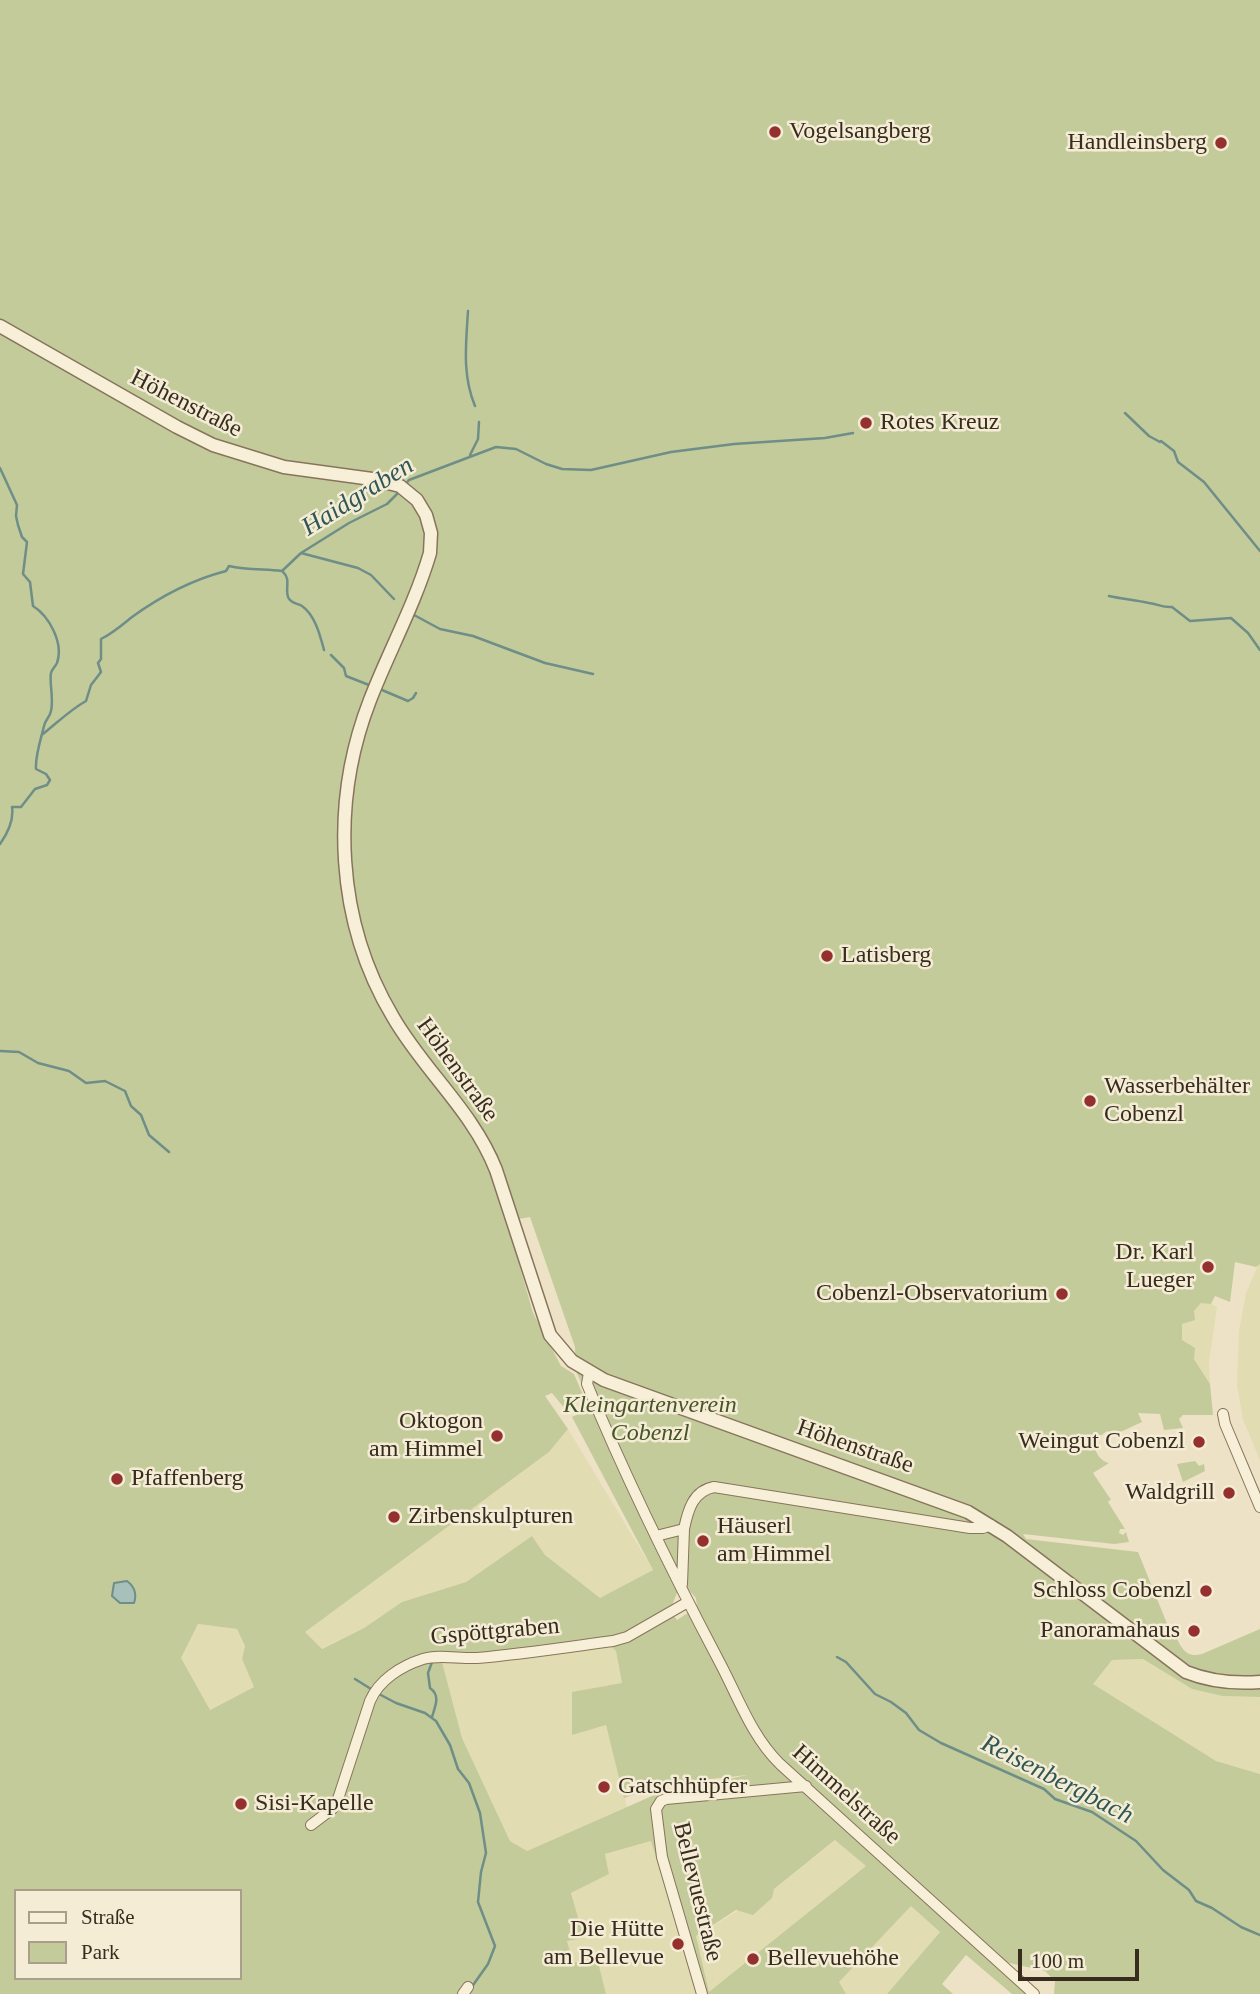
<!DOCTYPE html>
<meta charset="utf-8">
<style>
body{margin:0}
#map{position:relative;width:1260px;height:1994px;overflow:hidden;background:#ede2c5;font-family:Georgia,serif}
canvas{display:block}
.legend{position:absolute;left:14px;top:1889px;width:228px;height:91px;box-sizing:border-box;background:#f4ecd5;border:2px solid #a99f8c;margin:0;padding:9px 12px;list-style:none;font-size:21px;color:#382c1f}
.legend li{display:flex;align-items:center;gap:14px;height:35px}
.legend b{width:35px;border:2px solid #a99f8c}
.scale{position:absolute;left:1018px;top:1949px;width:121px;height:32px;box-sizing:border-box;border:4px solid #382c1f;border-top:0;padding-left:9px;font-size:21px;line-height:24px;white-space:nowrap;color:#382c1f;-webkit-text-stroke:5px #f4ecd5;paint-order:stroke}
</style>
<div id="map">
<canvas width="1260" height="1994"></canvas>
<ul class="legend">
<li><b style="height:9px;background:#f8efd8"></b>Straße</li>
<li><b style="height:19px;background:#c3cb9a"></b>Park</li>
</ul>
<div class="scale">100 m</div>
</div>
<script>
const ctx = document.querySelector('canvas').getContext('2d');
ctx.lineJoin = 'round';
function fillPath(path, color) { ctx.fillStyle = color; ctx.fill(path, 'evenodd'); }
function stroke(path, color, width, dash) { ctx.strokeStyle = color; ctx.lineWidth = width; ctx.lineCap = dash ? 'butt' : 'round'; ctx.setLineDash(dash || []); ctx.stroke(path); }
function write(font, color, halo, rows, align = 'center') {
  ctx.font = font + ' Georgia,serif'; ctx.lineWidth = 5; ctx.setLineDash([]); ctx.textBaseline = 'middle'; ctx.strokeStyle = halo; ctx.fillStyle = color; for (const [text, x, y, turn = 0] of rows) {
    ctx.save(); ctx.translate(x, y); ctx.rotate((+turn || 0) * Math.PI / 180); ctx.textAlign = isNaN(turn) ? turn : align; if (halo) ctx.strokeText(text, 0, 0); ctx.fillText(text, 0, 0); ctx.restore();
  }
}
const farmland = new Path2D(`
 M1259 1263 1260 1264V1460L1243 1420 1237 1385 1239 1331 1246 1293Z
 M1207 1302 1217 1307 1209 1362 1210 1384 1182 1340V1324L1201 1303Z
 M568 1429 653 1570 600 1599 545 1555 532 1536 466 1582 402 1602 364 1628 321 1649 304 1632 549 1452Z
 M198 1624 237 1629 245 1646 242 1659 254 1687 209 1710 181 1658Z
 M609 1645 616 1651 622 1683 572 1734 606 1725 627 1807 527 1851 510 1841 462 1738 442 1662 458 1664Z
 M1143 1659 1192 1689 1222 1696 1260 1697V1774L1216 1761 1092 1684 1112 1660Z
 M836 1840 866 1866 709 1993 696 1936 774 1889Z
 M651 1841 696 1994H606L598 1962H573L567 1941 584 1938 571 1893 609 1874 605 1854Z
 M911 1905 940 1932 887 1994H846L838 1982Z`);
const green = new Path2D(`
 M0 0H1260V1264L1256 1267 1235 1262 1230 1302 1215 1296 1211 1304 1201 1303 1194 1311 1195 1320 1182 1324V1340L1195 1348 1194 1359 1210 1384 1213 1415H1183L1179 1419 1183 1428 1164 1430 1160 1414 1138 1413 1142 1422 1114 1435 1107 1431 1095 1440C1093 1449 1099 1461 1109 1463L1093 1473 1109 1497 1111 1499 1108 1502 1125 1529H1120L1119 1533 1123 1535 1126 1532 1129 1542 1114 1544 1023 1534 1026 1539 1138 1552 1168 1626 1172 1625C1178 1640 1182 1660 1202 1654L1260 1629V1697L1222 1696 1192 1689 1143 1659 1112 1660 1093 1684 1216 1761 1260 1774V1994H1054L1055 1981 1045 1971 1005 1962 998 1969 1026 1994H1012L966 1955 942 1984 953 1994H887L940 1932 911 1906 839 1982 846 1994H696L651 1841 605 1854 609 1874 571 1893 584 1938 567 1941 573 1962H598L606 1994H0ZM530 1217 575 1347 576 1371 594 1412 584 1411 572 1417 653 1570 600 1598 545 1555 532 1536 466 1582 402 1602 364 1628 322 1649 305 1632 549 1452 568 1429 545 1396 552 1393 565 1409 583 1395 574 1374 561 1366 533 1313 507 1221ZM688 1589 696 1598 697 1607 677 1620 670 1610 677 1593ZM198 1624 237 1629 245 1646 242 1659 254 1687 210 1710 181 1658ZM609 1645 616 1651 622 1683 572 1692V1735L606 1725 624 1798 647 1790V1786L747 1775 652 1796 527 1851 510 1841 462 1738 442 1662 458 1664ZM835 1840 866 1866 709 1992 696 1936 736 1910 753 1915 772 1898 774 1889ZM16 1891H240V1978H16Z
 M1195 1461 1199 1466 1204 1464 1205 1471 1183 1482 1177 1464Z`);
const water = new Path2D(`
 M127 1581C135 1587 137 1594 134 1603H120L112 1596 114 1583Z`);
const stream = new Path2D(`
 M468 311C466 344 462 375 475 406
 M1125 413 1149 436 1160 442
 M1161 441 1174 451 1178 462 1204 482 1260 551
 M470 455 478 439 479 422
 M0 468 17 505 16 516 18 525 22 537 27 542 23 574 30 582 33 606C49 616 64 643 57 663 55 667 52 669 51 673 49 681 54 699 51 711 50 717 45 720 44 726 41 739 35 756 36 769L46 774 50 780 47 785 35 789 21 807H12C14 820 7 834 0 844
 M404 486 409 480 496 447 516 449 546 464 562 469 591 470 671 452 734 444 825 438 853 433
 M301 553 358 568 371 575 394 599
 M283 572C291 579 285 588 288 597 291 604 297 603 302 606 315 615 320 635 324 650
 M1109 596C1122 599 1136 600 1149 603 1158 604 1163 608 1172 607L1190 621 1231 618 1248 633 1260 650
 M414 615 440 629 473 636 545 663 593 674
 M331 655 344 668 346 676 369 685
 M382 690 408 701 413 698 416 693
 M43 734C58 722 70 710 86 701L91 685 101 672 98 663 101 659V639C113 633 122 625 132 617 161 596 191 580 226 571L229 566C247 570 264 569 282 571L301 553 349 523 387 504 400 491
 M0 1051 19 1052 38 1063 69 1071 86 1083 105 1081 125 1091 131 1106 141 1115 149 1135 169 1152
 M837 1657 846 1662 875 1694 891 1702 906 1713 919 1730 941 1743 1044 1789 1055 1799 1092 1812 1136 1841 1163 1870 1189 1890 1196 1901 1212 1908 1241 1927 1260 1935
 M355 1679 371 1689
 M379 1694 396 1703 425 1713 436 1721 450 1745 458 1769 469 1783 480 1813 486 1853 481 1872 478 1902 495 1946 488 1964 471 1988
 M432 1717C435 1706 441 1696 430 1688L428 1673 432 1662`);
const minor = new Path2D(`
 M589 1373 587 1384C626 1479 672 1572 720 1663 738 1697 752 1737 780 1764L1034 1994
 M1223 1414 1225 1424 1260 1507
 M656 1536 684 1529C688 1510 693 1491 714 1487L970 1528H983L991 1525
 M682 1584 684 1529
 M311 1825 332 1809 337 1802 370 1701C379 1680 401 1666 423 1659 439 1654 460 1659 477 1658 523 1654 568 1647 613 1641L627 1637 688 1602
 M463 1994 468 1987
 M702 1994 662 1857 656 1809 661 1801 666 1799 806 1786`);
const tertiary = new Path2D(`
 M0 326 177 427 213 445 284 467 372 479 400 486 417 500 426 515 431 533 430 553C415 604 389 651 370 700 330 803 336 922 393 1017 424 1071 473 1111 496 1170L550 1335 572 1361 604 1380 968 1512 1007 1536 1186 1672C1211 1682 1234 1684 1260 1682`);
const markers = [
 [775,132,7,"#94312e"],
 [1221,143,7,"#94312e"],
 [866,423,7,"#94312e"],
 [827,956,7,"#94312e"],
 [1090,1101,7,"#94312e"],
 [1208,1267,7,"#94312e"],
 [1062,1294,7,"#94312e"],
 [497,1436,7,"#94312e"],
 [1199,1442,7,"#94312e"],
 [117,1479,7,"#94312e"],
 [1229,1493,7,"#94312e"],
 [394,1517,7,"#94312e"],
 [703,1541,7,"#94312e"],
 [1206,1591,7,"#94312e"],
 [1194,1631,7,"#94312e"],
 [604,1787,7,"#94312e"],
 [241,1804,7,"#94312e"],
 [678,1944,7,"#94312e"],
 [753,1959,7,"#94312e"]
];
const poiNames = [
 ["Vogelsangberg",789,132],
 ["Handleinsberg",1207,143,"right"],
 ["Rotes Kreuz",880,423],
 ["Latisberg",841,956],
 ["Wasserbehälter",1104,1087],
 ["Cobenzl",1104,1115],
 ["Dr. Karl",1194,1253,"right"],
 ["Lueger",1194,1281,"right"],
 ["Cobenzl-Observatorium",1048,1294,"right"],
 ["Oktogon",483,1422,"right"],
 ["am Himmel",483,1450,"right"],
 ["Weingut Cobenzl",1185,1442,"right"],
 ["Pfaffenberg",131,1479],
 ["Waldgrill",1215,1493,"right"],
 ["Zirbenskulpturen",408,1517],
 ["Häuserl",717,1527],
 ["am Himmel",717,1555],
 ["Schloss Cobenzl",1192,1591,"right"],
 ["Panoramahaus",1180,1631,"right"],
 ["Gatschhüpfer",618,1787],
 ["Sisi-Kapelle",255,1804],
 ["Die Hütte",664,1930,"right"],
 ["am Bellevue",664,1958,"right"],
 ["Bellevuehöhe",767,1959]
];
const streetNames = [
 ["Höhenstraße",186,404,27],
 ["Höhenstraße",457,1070,54],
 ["Höhenstraße",855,1447,19],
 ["Gspöttgraben",495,1632,-5],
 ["Himmelstraße",846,1795,42],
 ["Bellevuestraße",697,1892,76]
];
const parkNames = [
 ["Kleingartenverein",650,1406],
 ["Cobenzl",650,1434]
];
const waterNames = [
 ["Haidgraben",358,497,-32],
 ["Reisenbergbach",1057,1780,27]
];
fillPath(farmland, '#e2dcb3');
fillPath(green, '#c3cb9a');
fillPath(water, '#a7c0ba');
stroke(water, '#6e8e87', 2);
stroke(stream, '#6e8e87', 2.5);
stroke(minor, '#87745c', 12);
stroke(tertiary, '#87745c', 15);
stroke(minor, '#f8efd8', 10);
stroke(tertiary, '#f8efd8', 12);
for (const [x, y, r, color] of markers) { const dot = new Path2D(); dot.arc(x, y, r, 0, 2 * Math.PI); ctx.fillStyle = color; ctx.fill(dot); stroke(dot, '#f4ecd5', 2.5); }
write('24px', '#382c1f', '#f4ecd5', poiNames, 'left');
write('24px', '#382c1f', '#f4ecd5', streetNames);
write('italic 24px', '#475427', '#f4ecd5', parkNames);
write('italic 26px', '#2f5756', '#f4ecd5', waterNames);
</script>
